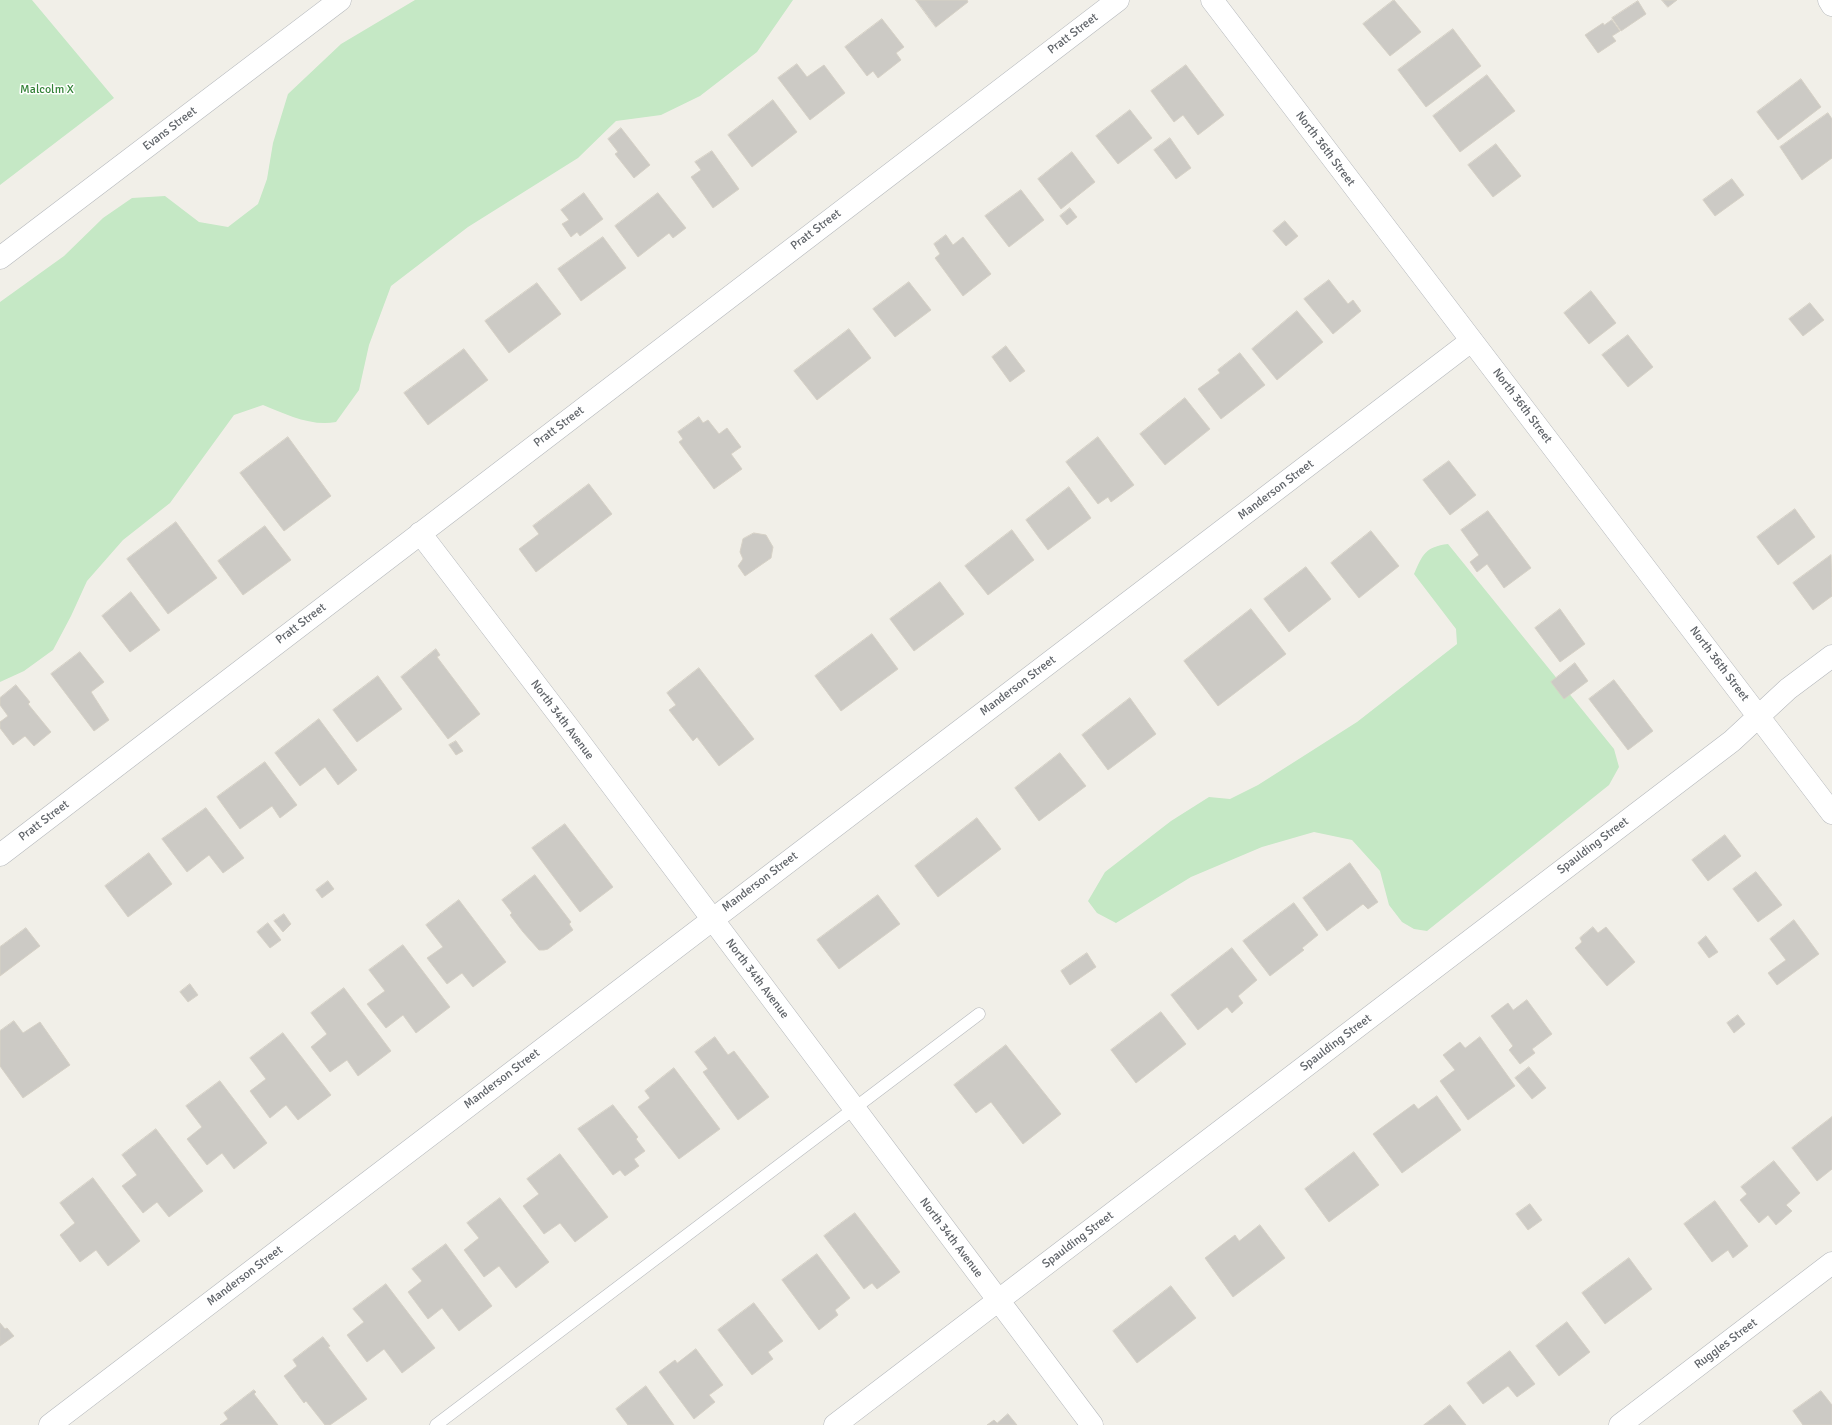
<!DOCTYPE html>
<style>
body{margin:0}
canvas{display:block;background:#f1efe8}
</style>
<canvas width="1832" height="1425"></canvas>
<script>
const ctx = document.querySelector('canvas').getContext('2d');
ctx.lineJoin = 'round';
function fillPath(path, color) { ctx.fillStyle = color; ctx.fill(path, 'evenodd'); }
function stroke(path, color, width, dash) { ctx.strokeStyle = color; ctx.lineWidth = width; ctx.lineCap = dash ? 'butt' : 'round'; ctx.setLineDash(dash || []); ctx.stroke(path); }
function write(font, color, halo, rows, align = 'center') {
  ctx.font = font + ' Signika,sans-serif'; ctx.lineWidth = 3; ctx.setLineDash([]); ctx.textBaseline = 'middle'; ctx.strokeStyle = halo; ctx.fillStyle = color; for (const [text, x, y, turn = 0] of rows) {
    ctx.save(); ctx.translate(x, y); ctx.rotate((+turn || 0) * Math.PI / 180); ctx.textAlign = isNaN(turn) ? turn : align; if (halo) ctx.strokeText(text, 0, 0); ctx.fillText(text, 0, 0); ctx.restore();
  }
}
const green = new Path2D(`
 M0 0H32L114 98 0 185Z
 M415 0H793L757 52 700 96 661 115 616 121 578 158 468 227 391 286 369 345 359 390 336 422C312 427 285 414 263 405L234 415 170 503 123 540 87 581 71 616 53 650 24 671 0 682V302L64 256 103 218 132 198 165 196 199 222 228 227 258 204 267 179 273 143 288 94 341 44Z
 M1448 544 1614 749 1619 767 1609 785 1427 931 1414 929 1402 922 1389 905 1380 871 1352 840 1314 832 1262 847 1191 877 1116 923 1097 913 1088 901 1105 872 1171 821 1209 797 1230 799 1258 785 1357 722 1457 644 1456 629 1414 574C1423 554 1425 547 1448 544Z`);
const building = new Path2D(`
 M916 0H967L968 2 936 27Z
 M1394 0 1421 32 1390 56 1363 24Z
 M1662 0H1677L1668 7Z
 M1638 1 1646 14 1621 31 1612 18Z
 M882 19 904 47 896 53 901 60 878 78 873 71 867 76 845 47Z
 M1612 20 1620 31 1612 36 1616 41 1598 53 1585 35 1603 23 1604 25Z
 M1453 29 1481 66 1426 107 1398 70Z
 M797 64 807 77 824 65 845 93 810 120 778 78Z
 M1186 65 1224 115 1198 135 1183 115 1174 122 1151 91Z
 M1487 75 1515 111 1460 152 1433 116Z
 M1801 79 1821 107 1778 140 1757 112Z
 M773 100 797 132 752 167 728 135Z
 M1130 110 1152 138 1118 164 1096 136Z
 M1828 113 1832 119V158L1802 180 1780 147Z
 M621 128 650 165 634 178 615 154 618 152 608 139Z
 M1170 138 1191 168 1176 179 1154 150Z
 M1496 144 1521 176 1493 197 1468 165Z
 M712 151 739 189 713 208 691 177 701 170 695 162Z
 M1072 152 1095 182 1061 209 1038 179Z
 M1732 179 1744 195 1715 216 1703 200Z
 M1021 190 1044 220 1009 247 985 216Z
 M584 193 603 219 580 236 577 232 571 237 562 224 569 220 561 210Z
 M658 193 686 228 673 238 669 233 638 257 615 226Z
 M1070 208 1077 217 1067 225 1060 216Z
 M1285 221 1298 236 1286 246 1273 231Z
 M946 235 953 245 963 237 991 274 963 296 935 258 940 254 934 244Z
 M603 237 626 268 581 301 558 269Z
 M1329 280 1348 304 1353 300 1361 311 1333 334 1304 299Z
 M909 282 931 310 895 337 873 309Z
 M537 283 561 314 509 353 485 321Z
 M1591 291 1616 323 1589 344 1564 313Z
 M1810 303 1824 320 1803 336 1789 319Z
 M1297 311 1323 342 1277 380 1252 349Z
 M849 329 871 358 817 400 794 371Z
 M1628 335 1653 367 1628 387 1602 355Z
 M1006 346 1025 371 1010 382 992 357Z
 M464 349 488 380 428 425 404 393Z
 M1240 353 1265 385 1221 419 1198 389 1220 373 1218 370Z
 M1185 398 1210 429 1165 465 1140 434Z
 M699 417 703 423 708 420 719 434 727 428 741 447 731 454 742 469 714 489 679 442 683 439 678 432Z
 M288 437 331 496 284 531 240 473Z
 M1098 437 1134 485 1111 502 1108 497 1098 504 1066 462Z
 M1449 461 1476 495 1450 515 1423 480Z
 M589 484 612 514 536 572 519 549 539 534 533 526Z
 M1069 487 1091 518 1048 550 1026 520Z
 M1795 509 1815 537 1778 565 1757 537Z
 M1488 511 1531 568 1504 588 1487 564 1477 572 1470 562 1479 555 1461 530Z
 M176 522 217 578 168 614 127 559Z
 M265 526 291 560 243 595 218 561Z
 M1012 530 1034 560 988 595 965 566Z
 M1371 531 1399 566 1359 598 1331 563Z
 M754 533 766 535 773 547 771 558 745 576 738 566 743 559 740 552 743 539Z
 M1831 555 1832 596 1813 610 1793 583Z
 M1306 567 1331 599 1289 632 1264 599Z
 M940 582 964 614 914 651 890 619Z
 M131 592 160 630 130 652 102 616Z
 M1251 609 1286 654 1218 706 1184 661Z
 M1560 609 1585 644 1560 662 1535 628Z
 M872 634 898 669 841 711 815 676Z
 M436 649 440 655 437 657 480 714 448 739 401 677Z
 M80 652 104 682 91 692 109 720 94 731 51 674Z
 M1575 663 1588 681 1564 699 1551 682Z
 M699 668 754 739 719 766 697 737 693 741 669 710 676 705 667 693Z
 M378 676 402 709 357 742 333 710Z
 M1614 680 1653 731 1628 750 1589 699Z
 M16 685 30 702 28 704 51 732 34 746 25 736 13 745 0 728V722L8 716 0 705V698Z
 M1130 698 1156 734 1108 770 1082 735Z
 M319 719 357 770 338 785 325 767 300 786 275 753Z
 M456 741 463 751 456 755 449 745Z
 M1060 753 1086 786 1039 821 1015 788Z
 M265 762 297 805 280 818 272 806 240 829 217 797Z
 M206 808 244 858 223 873 209 855 187 872 162 839Z
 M977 818 1001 849 938 897 915 866Z
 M565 824 613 887 580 912 532 848Z
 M1725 835 1741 856 1708 881 1692 860Z
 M149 853 172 884 128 917 105 886Z
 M1350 863 1378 902 1368 909 1363 904 1327 931 1303 898Z
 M1756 872 1782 905 1758 922 1733 889Z
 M535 875 571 922 569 924 573 930 548 949 544 950H539L523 932 510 915 512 913 502 900Z
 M328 881 334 889 322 898 316 890Z
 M878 895 900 924 839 969 817 940Z
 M459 900 506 962 473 987 462 973 447 984 427 958 443 947 426 925Z
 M1294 903 1318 935 1302 948 1304 950 1270 976 1243 941Z
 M284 914 291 924 283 932 274 921Z
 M1794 920 1819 954 1777 985 1768 973 1786 960 1770 939Z
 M268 923 281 940 270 948 257 932Z
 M1593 927 1598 933 1606 927 1635 962 1607 986 1575 948 1582 942 1580 938Z
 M26 928 40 946 0 976V947Z
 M1706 936 1718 952 1709 958 1698 943Z
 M403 945 450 1007 416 1033 403 1015 386 1028 367 1004 385 991 369 970Z
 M1232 948 1257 980 1238 996 1243 1003 1232 1013 1227 1007 1198 1030 1171 995Z
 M1087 953 1096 967 1070 985 1061 971Z
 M190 984 198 995 188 1002 180 992Z
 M344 988 391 1051 358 1076 347 1060 330 1072 311 1047 327 1034 311 1013Z
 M1527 1000 1552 1034 1532 1049 1535 1053 1520 1064 1509 1050 1513 1046 1491 1016 1508 1003 1513 1010Z
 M1161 1012 1186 1044 1136 1083 1111 1050Z
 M1738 1015 1745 1024 1734 1033 1727 1023Z
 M14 1021 23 1033 40 1022 70 1065 23 1098 0 1066V1031Z
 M283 1033 331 1095 298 1120 286 1105 270 1118 250 1091 266 1079 250 1058Z
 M715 1037 728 1055 734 1051 769 1097 738 1120 703 1072 708 1069 695 1052Z
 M1480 1037 1515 1086 1468 1120 1440 1081 1455 1070 1443 1055 1460 1042 1465 1048Z
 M1006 1045 1061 1114 1023 1144 991 1102 976 1113 954 1085Z
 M1529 1067 1546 1088 1532 1099 1515 1078Z
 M674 1068 720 1129 679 1159 638 1107 650 1098 645 1091Z
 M220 1081 267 1143 234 1169 222 1153 207 1165 187 1139 202 1127 186 1106Z
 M1437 1096 1461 1130 1402 1173 1373 1134 1414 1104 1418 1109Z
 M613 1105 638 1137 636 1139 645 1151 634 1159 639 1166 625 1176 620 1170 613 1175 578 1129Z
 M1832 1117V1169L1817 1181 1792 1148Z
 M156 1129 203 1191 169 1217 157 1202 143 1213 122 1186 137 1175 122 1155Z
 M1354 1152 1379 1185 1329 1222 1305 1189Z
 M560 1154 608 1217 575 1242 560 1223 544 1234 523 1206 539 1194 527 1179Z
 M1774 1161 1800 1193 1786 1205 1792 1211 1776 1225 1768 1215 1759 1223 1740 1200 1747 1194 1741 1187Z
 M93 1178 140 1241 108 1266 96 1250 80 1262 60 1235 75 1223 60 1203Z
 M500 1198 549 1262 516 1288 499 1266 484 1277 464 1250 479 1238 467 1223Z
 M1715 1201 1748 1246 1733 1258 1728 1250 1712 1262 1684 1224Z
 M1530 1204 1542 1220 1528 1230 1516 1214Z
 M855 1213 900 1272 877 1289 872 1283 864 1289 824 1236Z
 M1260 1225 1285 1258 1233 1297 1205 1258 1235 1235 1239 1241Z
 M446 1244 492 1306 459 1331 442 1308 428 1319 408 1292 422 1281 412 1269Z
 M817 1254 850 1298 835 1310 838 1315 819 1330 782 1280Z
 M1629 1258 1652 1289 1605 1324 1582 1293Z
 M386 1284 435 1348 402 1373 384 1349 367 1362 347 1335 364 1322 353 1309Z
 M1171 1286 1196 1318 1137 1363 1113 1331Z
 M754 1303 783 1341 768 1352 773 1359 752 1375 718 1330Z
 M1567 1322 1590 1352 1559 1376 1536 1346Z
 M0 1323 5 1329 7 1328 14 1336 0 1346Z
 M323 1337 330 1346 328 1347 367 1399 330 1425H325L306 1401 304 1403 284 1376 297 1366 293 1360Z
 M696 1349 723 1385 709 1395 715 1402 694 1419 659 1372 675 1360 677 1363Z
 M1510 1351 1535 1384 1517 1397 1508 1386 1483 1404 1467 1383Z
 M646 1386 674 1425H628L616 1409Z
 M254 1390 256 1392 254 1394 278 1425H220L228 1419 224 1413Z
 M1821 1391 1832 1405V1425H1803L1793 1411Z
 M1450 1405 1466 1425H1424Z
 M1008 1414 1017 1425H987L994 1420 997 1423Z`);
const service = new Path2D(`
 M436 1425 979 1014`);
const minor = new Path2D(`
 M1212 0 1832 813
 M1829 0 1832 5
 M0 258 340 0
 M420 533 569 728 1092 1425
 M0 855 1118 0
 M50 1425 1471 341
 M835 1425 1732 741 1788 689 1832 656
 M1620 1425 1832 1263`);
const streetNames = [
 ["Pratt Street",1073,34,-37],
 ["Evans Street",170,129,-37],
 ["North 36th Street",1325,149,53],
 ["Pratt Street",816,230,-37],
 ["North 36th Street",1522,406,53],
 ["Pratt Street",559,427,-37],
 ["Manderson Street",1276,490,-37],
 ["Pratt Street",301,624,-37],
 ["North 36th Street",1719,664,53],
 ["Manderson Street",1018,686,-37],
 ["North 34th Avenue",562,720,53],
 ["Pratt Street",44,821,-37],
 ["Spaulding Street",1593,846,-37],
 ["Manderson Street",760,882,-37],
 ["North 34th Avenue",757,979,53],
 ["Spaulding Street",1336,1043,-37],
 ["Manderson Street",502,1079,-37],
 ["North 34th Avenue",951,1238,53],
 ["Spaulding Street",1078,1240,-37],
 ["Manderson Street",245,1276,-37],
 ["Ruggles Street",1726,1344,-37]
];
const parkNames = [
 ["Malcolm X",47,90]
];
fillPath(green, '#c5e8c5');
fillPath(building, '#cccac5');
stroke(building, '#d6d1c6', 1);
stroke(service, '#b5b8bc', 13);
stroke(minor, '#b5b8bc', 23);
stroke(service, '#fff', 12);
stroke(minor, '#fff', 22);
write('12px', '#5f6368', '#fff', streetNames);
write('12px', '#348238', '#fff', parkNames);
</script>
